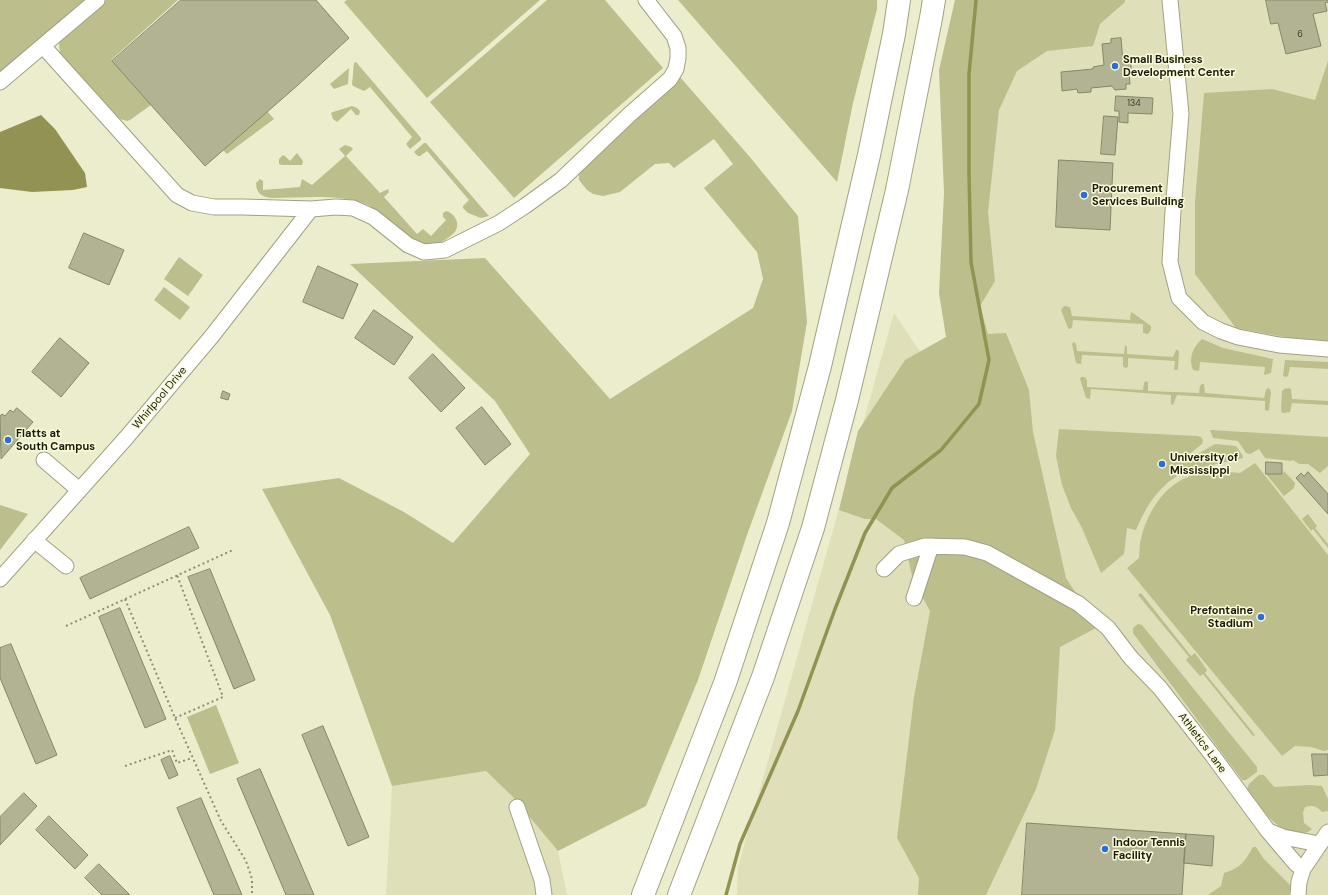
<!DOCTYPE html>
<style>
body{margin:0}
canvas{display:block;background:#ecedcc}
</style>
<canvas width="1328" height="895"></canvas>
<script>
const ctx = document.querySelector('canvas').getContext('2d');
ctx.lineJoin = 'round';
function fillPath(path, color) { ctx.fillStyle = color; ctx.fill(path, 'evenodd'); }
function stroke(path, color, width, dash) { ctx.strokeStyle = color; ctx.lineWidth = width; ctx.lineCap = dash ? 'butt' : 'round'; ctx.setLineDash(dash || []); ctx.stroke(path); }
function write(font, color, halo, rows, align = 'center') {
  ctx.font = font + ' "DM Sans",sans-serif'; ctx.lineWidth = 3; ctx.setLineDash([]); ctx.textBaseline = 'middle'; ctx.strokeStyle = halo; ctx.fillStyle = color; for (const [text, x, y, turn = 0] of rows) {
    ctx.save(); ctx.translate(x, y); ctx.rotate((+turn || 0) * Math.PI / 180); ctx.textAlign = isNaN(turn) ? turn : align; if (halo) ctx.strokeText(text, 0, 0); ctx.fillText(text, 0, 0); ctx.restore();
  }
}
const built = new Path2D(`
 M981 0H1328V895H737L738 867 894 313 961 412Z
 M486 771 513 797 558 851 567 895H386L392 786Z`);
const green = new Path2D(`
 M0 0H85L0 73Z
 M106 0H178L111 60 151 105 130 120 127 121 120 119 60 54 59 44 62 38Z
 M347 0H540L427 98 344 2Z
 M547 0H605L663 68 514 198 430 102Z
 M678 0H877V9L853 103 837 182Z
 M955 0H1125V2L1100 24 1093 46 1047 51 1017 71 999 110 988 212 995 281 980 306 988 334 1006 333 1029 390 1033 432 1066 578 1098 627 1060 647 1055 730 1036 789 986 895H918L919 878 897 838 914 697 930 611 913 580 904 540 876 519H865L839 510 858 431 905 360 946 337 939 293 944 193 939 70Z
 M1328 61V342H1312L1236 328 1195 274V202L1204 93 1272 89 1315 100Z
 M356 62 421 138V140L410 149 406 144 412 137 370 87 364 91 353 86 352 84 354 63Z
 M349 68 348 84 334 89 330 84Z
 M680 77 749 156 798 216 807 322 792 411 747 535 698 680 646 806 558 851 513 797 486 771 392 786 330 615 262 489 339 478 404 512 453 543 530 454 495 401 350 264 485 258 610 399 753 308 763 279 757 252 704 188 733 164 714 139 674 168 669 163 655 164 620 192 603 196 593 194 587 190 579 180V169L674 86Z
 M352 106 357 108 360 111 359 115H356L351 109 337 122 333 119 331 113 333 112Z
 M267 111 274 119 227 154 223 150Z
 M424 143H426L489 216 481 218 468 213 463 208V206L469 200 427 151 420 156H418L414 152Z
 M345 145 351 147 353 149 346 156 380 193 388 189 389 192 384 197 417 234 423 229 431 236 446 220 443 217V213L446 211C452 212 459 220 457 227 456 233 450 236 445 240 433 247 416 247 405 238 389 226 381 208 360 202 335 194 299 198 272 198 262 197 256 193 256 183L260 179 263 181V190L300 187 302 179 312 185 345 156 339 149Z
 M297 153 303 161 302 165H282L279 164V159L283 155 285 156 290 161Z
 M179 257 203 275 188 296 164 279Z
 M164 287 190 307 180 320 154 300Z
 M1064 306 1070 307 1072 316 1130 320 1131 312 1133 313 1151 326V330L1148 334 1143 333V324L1073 320 1072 328 1069 329 1068 328 1061 310Z
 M1202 339 1223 348 1273 359 1271 373 1264 375 1265 367 1200 362 1199 371 1193 370C1188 358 1193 347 1202 339Z
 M1074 342 1076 344 1077 351 1124 354 1125 345 1127 347V354L1173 357 1176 350H1178L1179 352 1178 369 1176 370 1174 369 1175 361 1128 358V367L1125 368 1123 366V357L1082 355 1081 364 1076 363 1072 344Z
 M1285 360 1328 362V369L1290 367 1288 376 1286 377 1283 376Z
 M1081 377H1085L1087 381V387L1143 390 1144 383 1146 381 1148 382V391L1199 393 1200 386 1202 384H1204L1205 393 1264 398 1266 390 1268 388 1270 389 1271 392 1269 410 1267 411 1265 410V401L1177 395 1173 405 1171 404V395L1091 389 1090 399 1086 398 1080 379Z
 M1288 388 1291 389 1292 399 1328 401V405L1292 403 1290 412 1282 413 1281 409 1282 391 1284 389Z
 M1059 429 1197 436 1201 437 1203 440 1202 444 1188 455 1189 459 1215 444 1236 446 1243 456V458C1223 463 1204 466 1185 473 1182 474 1177 475 1174 478 1156 490 1144 510 1136 530L1127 528 1124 554 1101 573 1082 528 1071 508 1062 485 1056 456Z
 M1210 430 1328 437V466L1320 473 1308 464H1299L1293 460 1291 461 1265 458 1259 449 1250 454 1246 453 1238 441 1213 438Z
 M1255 463 1328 555V750L1324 751 1311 747 1295 746 1282 756 1127 568 1139 558C1140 552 1139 545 1141 539 1147 514 1162 487 1188 477 1204 470 1223 471 1240 473Z
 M1284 471 1295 483 1294 488 1284 496 1266 474H1283Z
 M0 505 28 514 0 550Z
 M1308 514 1317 526 1315 528 1328 544V548L1313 529 1311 531 1302 519Z
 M1141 593 1191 656 1195 653 1207 670 1205 673 1255 735 1253 736 1203 674 1200 676 1186 660 1189 657 1138 595Z
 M1138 624 1142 625 1257 767V772L1246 780H1242L1133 633V628Z
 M216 705 239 763 210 774 187 717Z
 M1259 775H1264L1274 787 1309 785 1322 786 1328 799V811L1322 812C1317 806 1312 805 1305 807L1303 813 1304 823 1312 829C1305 835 1301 834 1292 832 1271 826 1260 806 1247 789L1249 784Z
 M1253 847H1256L1264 859 1291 886 1289 895H1208L1221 886 1224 873C1241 868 1245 861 1253 847Z`);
const water = new Path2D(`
 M41 115 55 129 85 173 87 187 73 190 32 192 0 188V132Z`);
const stream = new Path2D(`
 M726 895 740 844 798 711 835 609 865 533 892 488 941 450 979 404 989 360 971 262 969 174V74L976 0`);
const building = new Path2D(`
 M181 0H316L349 38 298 85 205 166 112 61Z
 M1266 0H1328V2L1325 3 1327 11 1313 14 1321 46 1286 54 1278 23 1271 24Z
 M1121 38 1123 62H1131V71H1129L1130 84H1126V89L1115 90 1112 86 1091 88V92L1078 93 1077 89 1062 91 1061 72 1093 69V67L1104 65 1102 44 1111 43V39Z
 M1116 96 1153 98 1152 114 1128 113V123L1119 122V111H1115Z
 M1104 116 1118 117 1115 155 1101 154Z
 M1059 160 1113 163 1110 230 1056 227Z
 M84 233 124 250 109 285 69 268Z
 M318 266 358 284 343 319 303 302Z
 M374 310 413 337 394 365 355 338Z
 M60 338 89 363 61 397 32 372Z
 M433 354 465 388 441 412 409 378Z
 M223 391 230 394 228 400 221 398Z
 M482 407 511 444 485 465 456 428Z
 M17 408 33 422 1 459 0 416 2 414 5 416 10 410 13 412Z
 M1266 462 1282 463V474H1266Z
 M1308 472 1328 494V514L1296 478 1301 473 1304 476Z
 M189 527 199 548 90 599 80 578Z
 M210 569 255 680 234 689 188 577Z
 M120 608 166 719 145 728 99 617Z
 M11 644 57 755 36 764 0 678V648Z
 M323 726 369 837 348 846 302 735Z
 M1312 754H1328V775L1314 776Z
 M170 756 178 775 169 779 161 760Z
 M260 769 314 895H286L237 779Z
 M24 793 37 806 0 845V817Z
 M201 798 242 895H214L177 808Z
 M49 816 88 855 75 869 36 830Z
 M1027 823 1186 834 1182 895H1022Z
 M1186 834 1214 836 1212 866 1184 863Z
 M99 864 130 895H102L85 878Z`);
const path = new Path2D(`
 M125 599 175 718 221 821 246 861 252 879V895
 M66 626 233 550
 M175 718 223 697 177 575
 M125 766 172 750 177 763 192 758`);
const minor = new Path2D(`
 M1170 0 1181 114 1173 211 1170 262 1179 298 1203 322 1221 331 1238 337 1279 345 1328 349
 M43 46 177 195 192 203 214 207H243L311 209 336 207 353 208 373 217 408 245 424 252 445 250 499 223 525 206 561 180 629 115 670 79 676 69 678 58V48L674 36 646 0
 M0 82 97 0
 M44 460 79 490
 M34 540 66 566
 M884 569 899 554 925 546 965 547 987 553 1079 604 1108 628 1131 658 1160 688 1213 756 1268 831 1296 864 1303 869
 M0 579 126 438 212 336 311 209
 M914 598 931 546
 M517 807 542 880 544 895
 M1268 831 1283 837 1319 844
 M1298 895 1299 882 1303 869 1328 832`);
const highway = new Path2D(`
 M643 895 725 683 778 523 820 366 869 155 894 34 899 0
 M679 895 763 677 813 528 847 400 897 190 931 18 934 0`);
const markers = [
 [1115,66,4,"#286dd9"],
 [1084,195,4,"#286dd9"],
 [8,440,4,"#286dd9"],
 [1162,464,4,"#286dd9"],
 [1261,617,4,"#286dd9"],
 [1105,849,4,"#286dd9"]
];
const numberNames = [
 ["6",1300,35],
 ["134",1134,104]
];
const poiNames = [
 ["Small Business",1123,60],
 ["Development Center",1123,73],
 ["Procurement",1092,189],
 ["Services Building",1092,202],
 ["Flatts at",16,434],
 ["South Campus",16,447],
 ["University of",1170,458],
 ["Mississippi",1170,471],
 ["Prefontaine",1253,611,"right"],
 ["Stadium",1253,624,"right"],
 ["Indoor Tennis",1113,843],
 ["Facility",1113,856]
];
const streetNames = [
 ["Whirlpool Drive",160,398,-50],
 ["Athletics Lane",1202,743,53]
];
fillPath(built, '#dfe0b9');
fillPath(green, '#bcbe8c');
fillPath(water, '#929353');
stroke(stream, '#929353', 3.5);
fillPath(building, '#b1b393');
stroke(building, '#868768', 1);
stroke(minor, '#a1a283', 17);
stroke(highway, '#a1a283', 24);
stroke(path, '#8e8e77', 2, [2, 3]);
stroke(minor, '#fff', 15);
stroke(highway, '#fff', 22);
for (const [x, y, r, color] of markers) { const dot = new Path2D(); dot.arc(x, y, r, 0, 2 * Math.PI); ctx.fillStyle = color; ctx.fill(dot); stroke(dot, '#f9fbd9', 1.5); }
write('9px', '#40402f', null, numberNames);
write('bold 11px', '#1a1a0e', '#f9fbd9', poiNames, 'left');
write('11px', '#1a1a0e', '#f9fbd9', streetNames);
</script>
